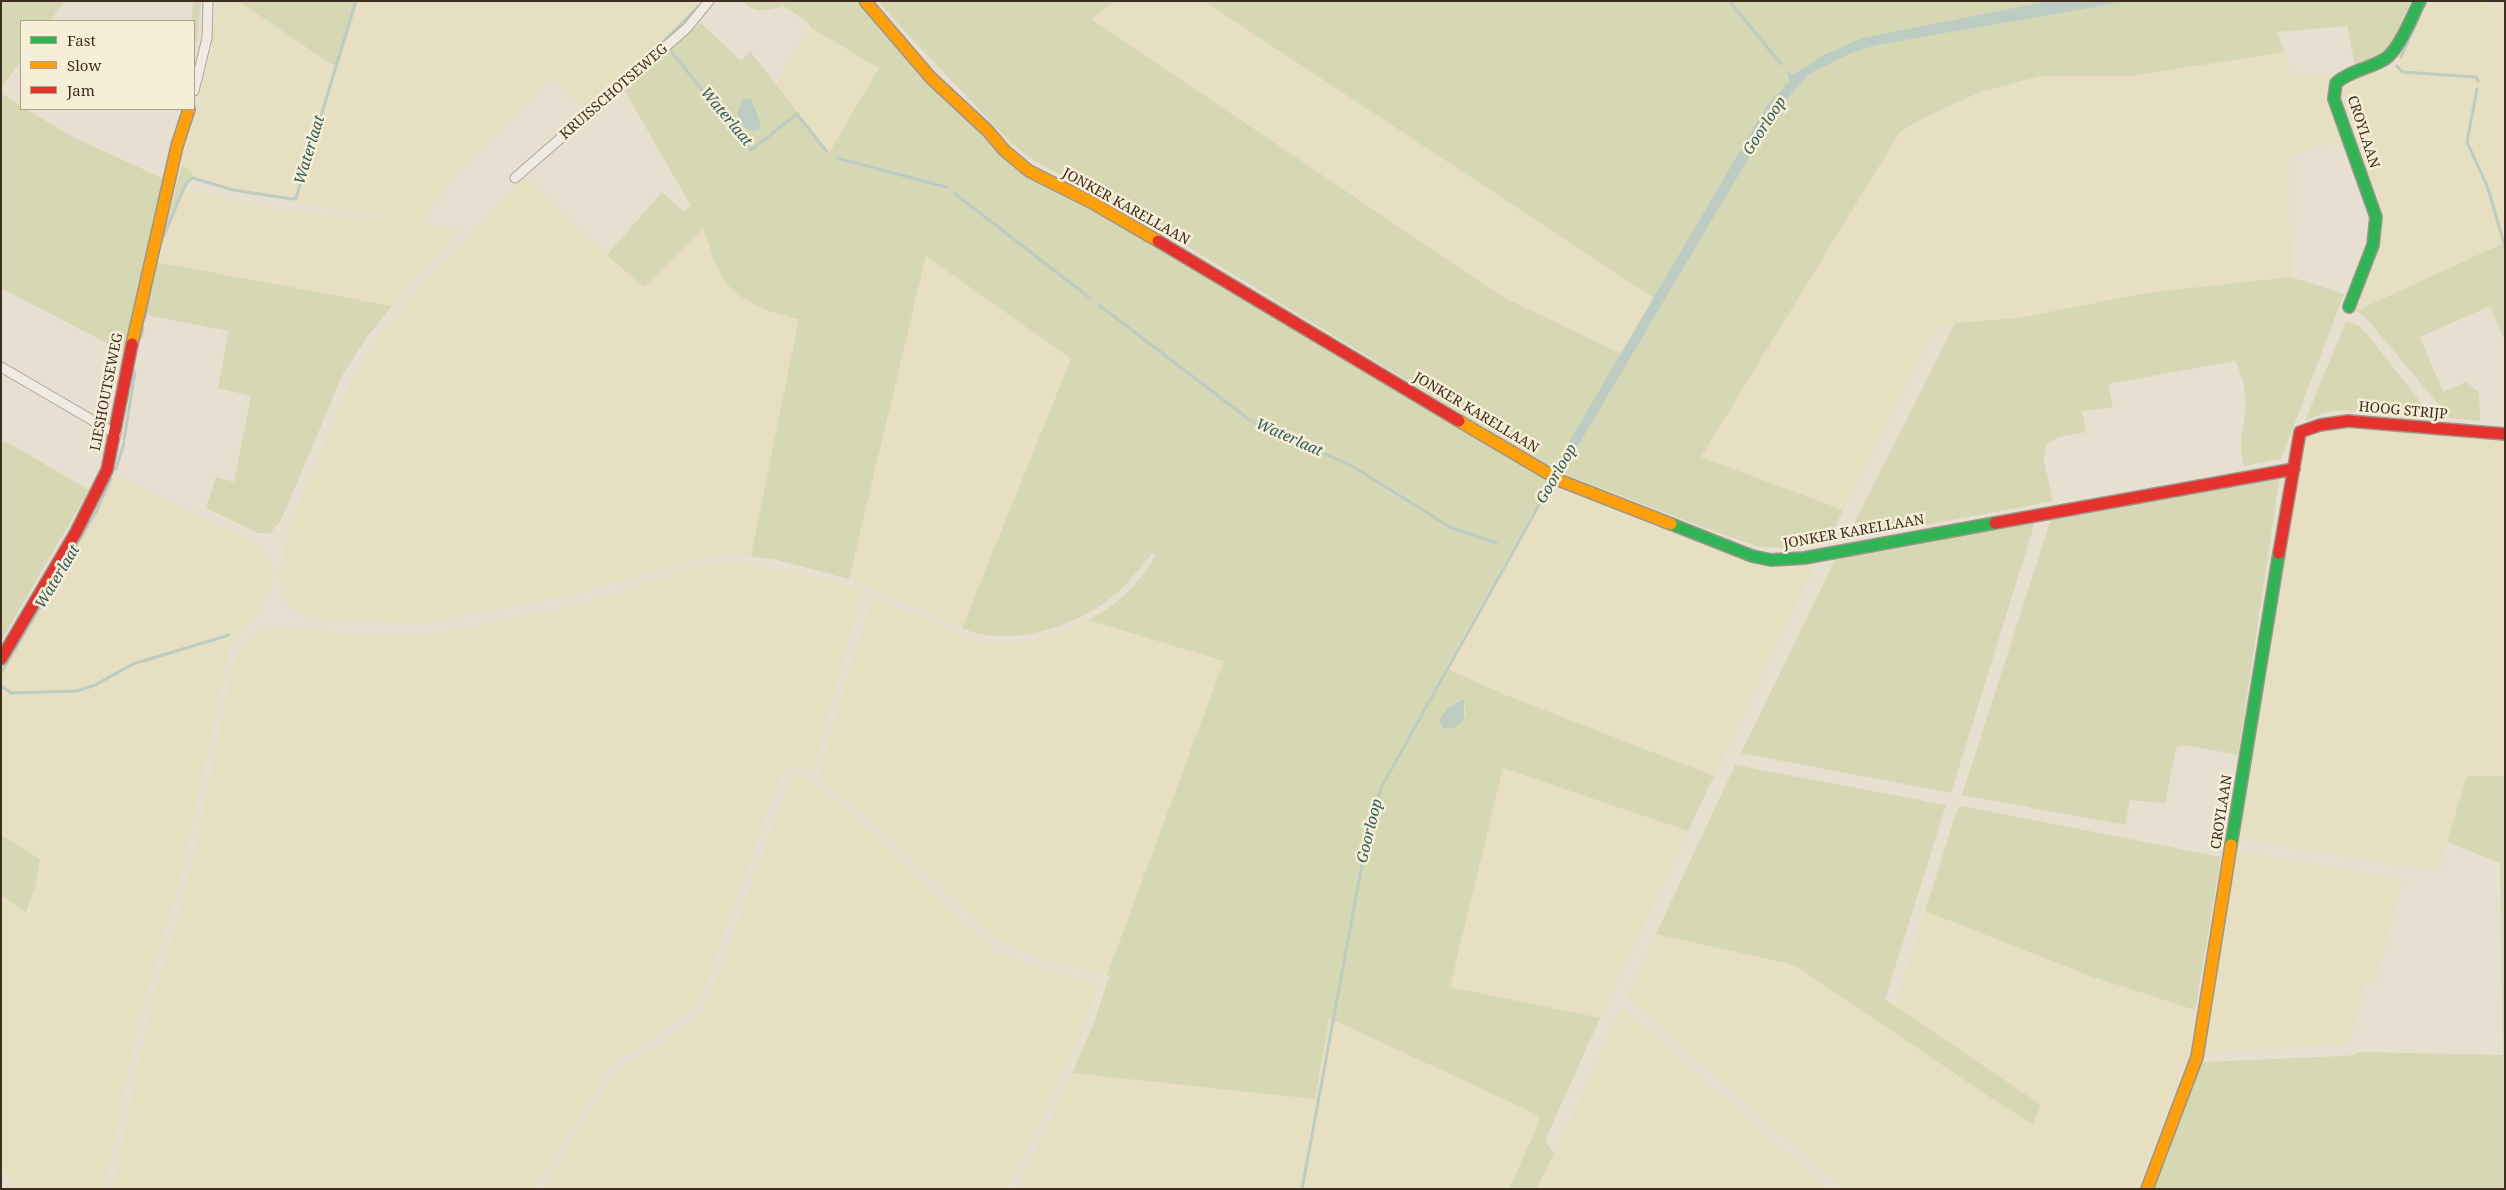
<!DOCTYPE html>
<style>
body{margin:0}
#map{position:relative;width:2506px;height:1190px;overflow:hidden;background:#e7e0d1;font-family:"Noto Serif",serif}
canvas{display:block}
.frame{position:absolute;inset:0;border:2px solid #3d2e20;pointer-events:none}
.legend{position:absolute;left:20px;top:20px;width:175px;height:90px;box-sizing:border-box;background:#f7eed8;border:1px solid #ada18e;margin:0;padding:6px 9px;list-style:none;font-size:15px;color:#3d2e20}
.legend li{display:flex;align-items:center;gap:10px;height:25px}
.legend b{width:25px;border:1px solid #ada18e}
</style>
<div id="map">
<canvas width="2506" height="1190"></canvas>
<div class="frame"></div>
<ul class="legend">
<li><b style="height:6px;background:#30b455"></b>Fast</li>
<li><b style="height:6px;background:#ff9f0a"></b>Slow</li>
<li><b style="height:6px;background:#e5322d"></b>Jam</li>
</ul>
</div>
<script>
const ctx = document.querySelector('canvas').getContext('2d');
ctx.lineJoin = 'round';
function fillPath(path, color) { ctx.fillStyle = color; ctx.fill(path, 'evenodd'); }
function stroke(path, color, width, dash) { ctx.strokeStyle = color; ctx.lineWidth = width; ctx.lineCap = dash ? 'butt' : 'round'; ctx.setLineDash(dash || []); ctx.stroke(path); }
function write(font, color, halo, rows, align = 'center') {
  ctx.font = font + ' "Noto Serif",serif'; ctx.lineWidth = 5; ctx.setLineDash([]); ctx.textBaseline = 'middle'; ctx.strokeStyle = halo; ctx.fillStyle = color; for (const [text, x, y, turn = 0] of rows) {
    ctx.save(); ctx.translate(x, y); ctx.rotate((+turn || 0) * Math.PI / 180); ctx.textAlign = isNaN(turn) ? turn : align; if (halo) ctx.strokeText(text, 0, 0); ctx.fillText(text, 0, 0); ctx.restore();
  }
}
const farmland = new Path2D(`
 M217 1H238L336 68 352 19 354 1H706L685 23 585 109 558 83 550 80 445 188 421 224 459 231 392 306 156 262 163 236 185 189 241 203 329 217 388 219 241 192 193 174 186 169 182 164 210 57Z
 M1114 1H1204L1655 299 1622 354 1504 297 1091 19Z
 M2424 1H2478L2505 11V246L2504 243 2356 311 2351 308 2384 218 2341 94V88L2344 82 2394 67Z
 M811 28 879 68 830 153 776 84Z
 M2284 52 2291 78 2332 72 2327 83V91L2344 143 2327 144 2290 157 2291 277 2175 290 2019 318 1988 322H1958L1935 330 1843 510 1701 458 1900 132 1922 119 1981 92 2041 76 2132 75Z
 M525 177 574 225 644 287 703 228 715 263 721 276 733 290 778 315 800 319 751 556 734 554 701 558 572 595 419 624 317 619 296 611 288 603 282 590 281 571 287 532 352 379 382 333 413 295Z
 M926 256 1071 360 962 628 849 579Z
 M2329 425 2505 437V776H2467L2440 867 2436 872 2238 838 2301 445 2307 437Z
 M113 475 256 544 270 560 273 572 271 587 255 618 234 639 230 647 182 872 138 1023 105 1189H9L11 1178 1 1172V895L26 913 29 912 41 860 1 835V674L102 500Z
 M1550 482 1745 558 1818 559 1714 776 1508 696 1445 668Z
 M728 561 821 578 861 590 862 593 813 769 811 771 797 766 789 768 780 778 702 995 694 1009 609 1068 535 1189H113L135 1080 155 991 177 923 198 839 228 688 237 655 246 641 263 631 278 628 394 637 429 635 558 609 620 592 698 566Z
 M872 596 954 632 985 643 1013 644 1028 641 1052 635 1088 620 1224 661 1107 975 1045 960 1000 942 991 935 882 830 821 779 819 775Z
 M1503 768 1688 831 1600 1018 1450 987Z
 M799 775 819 787 871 830 962 921 995 951 1026 963 1095 984 1097 987 1079 1039 1007 1189H543L614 1074 695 1021 702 1013 716 981 788 785 791 779Z
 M2236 851 2393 878 2402 882 2375 983 2365 982 2349 1043 2347 1045 2204 1052Z
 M1925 911 2093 977 2195 1010 2189 1049 2137 1189H1846L1798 1150 1627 997 1656 934 1790 964 1817 979 1881 1021 2003 1106 2041 1105 1895 1006Z
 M1622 1007 1798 1163 1830 1189H1536L1564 1134Z
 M1329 1018 1538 1115 1539 1123 1509 1189H1017L1072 1073 1175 1084Z`);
const green = new Path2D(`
 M1 1H65L50 21H21V61L1 88Z
 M193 1H201L197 43H194V21H192Z
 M238 1H354L352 19 337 68Z
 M742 1H855L993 143 1359 368 1550 482 1445 668 1508 696 1714 776 1688 831 1503 768 1450 987 1600 1018 1545 1141 1554 1154 1536 1189H1509L1539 1123 1538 1115 1329 1018 1315 1099 1072 1073 1095 1020 1109 976 1107 975 1224 661 1088 620C1118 605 1139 584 1156 555L1152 553C1140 568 1128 584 1113 596 1076 627 1008 649 962 628L1071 359 926 256 849 579 777 560 751 556 799 319C772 314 735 301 721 275 713 260 709 243 703 228L644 287 607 255 662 192 683 211 691 206 623 88 701 23 741 61 750 51 829 153 879 68 811 28 807 21 783 6C766 11 756 14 742 1ZM751 98 760 121 742 126 737 113ZM1464 699 1465 715 1450 729H1443L1440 724 1449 707Z
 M878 1H1114L1091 19 1503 297 1622 354 1553 469 1147 222 1033 160C1010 144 991 122 972 102 940 69 909 36 878 1Z
 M1204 1H2049L1862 38 1821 56 1803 69 1792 74 1786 73 1790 82 1767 105 1655 299Z
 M2129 1H2411L2388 52 2355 65 2347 26 2277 32 2284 52 2132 76H2041L1980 92 1922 119 1900 132 1701 457 1843 510 1827 543 1799 548 1760 547 1713 531 1562 473 1744 166 1783 104 1808 75 1849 54 1877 45Z
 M1 93 21 106V109H26L69 135 164 179 126 353 1 288Z
 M182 164 193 174 163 236Z
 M2504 243 2505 342 2490 306 2420 337 2443 392 2466 382 2479 393 2480 421 2450 418 2366 318 2356 311Z
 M156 262 392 306 367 337 343 374 281 520 270 533H258L206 508 216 477 234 482 251 396 218 388 229 331 146 315Z
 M2291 277 2344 294 2281 459 2244 466C2236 437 2248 420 2245 395 2244 383 2240 371 2235 361L2108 384 2113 407 2082 411 2086 432 2059 437 2046 445 2044 461 2053 501 1846 540 1955 323 2019 318 2146 293Z
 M2346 321 2359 326 2369 336 2432 417 2339 410 2324 413 2305 421Z
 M5 441 89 490 1 641V444Z
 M2280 475 2238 755 2185 745 2176 747 2165 803 2130 800 2125 825 1962 795 2052 516Z
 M2036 519 1951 793 1741 753 1836 558Z
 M1735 765 1946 805 1885 999 2041 1105 2033 1124 2003 1106 1800 969 1790 964 1656 934Z
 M2467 776H2505V1186L2497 1189H2153L2199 1063 2203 1062 2342 1056 2355 1055 2358 1052 2503 1055 2500 863 2447 842Z
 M1962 806 2221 857 2195 1010 2093 977 1925 911 1958 807Z
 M1 835 40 859 36 883 26 913 1 895Z`);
const water = new Path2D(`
 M2049 1H2129L1877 45 1849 54 1808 75 1783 104 1744 166 1562 473 1553 469 1767 105 1789 82 1787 72 1792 74 1803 69 1821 56 1862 38Z
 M751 98 760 121V129L753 131 742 126 737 113 742 100Z
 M1464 699V720L1454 728 1443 729 1439 720 1449 707Z`);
const stream = new Path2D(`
 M1731 3 1781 64
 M663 42 700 5
 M670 50 751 150 797 114 827 152
 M2401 57 2420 15
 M2397 66 2402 72 2476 77 2478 81
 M2477 89 2467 142 2488 188 2505 247
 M837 158 946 187
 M954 193 1090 298
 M162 240 186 183 193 178 233 190 292 199 296 198 356 1
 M1099 305 1251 421 1352 466 1450 527 1496 543
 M145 318 150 292
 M141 337 143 328
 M124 440 135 372
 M116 469 124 443
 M1 673 96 512 111 479
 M1 686 11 693 77 691 95 685 133 664 229 635
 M1302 1189 1361 870 1368 832 1381 788 1553 480`);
const street = new Path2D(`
 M194 91 207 38 208 1
 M515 178 687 28 709 1
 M1 367 116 434`);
const fast = new Path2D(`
 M2349 307 2373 245 2376 217 2334 99 2336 83C2351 70 2369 69 2385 59 2399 50 2412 16 2420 1
 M1671 524 1752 556 1771 560 1804 558 1995 523
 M2231 845 2279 553`);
const slow = new Path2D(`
 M865 1 931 78 988 131 1004 150 1029 171 1091 202 1158 241
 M132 344 177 146 189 109
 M1459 421 1561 481 1671 524
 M2147 1189 2197 1057 2231 845`);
const jam = new Path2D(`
 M1158 241 1459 421
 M1995 523 2294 469
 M2279 553 2300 432 2320 425 2348 421 2505 434
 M1 659 76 532 107 470 132 344`);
const streetNames = [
 ["KRUISSCHOTSEWEG",614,92,-41],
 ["CROYLAAN",2363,132,72],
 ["JONKER KARELLAAN",1126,207,29],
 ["LIESHOUTSEWEG",107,392,-79],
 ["HOOG STRIJP",2403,411,5],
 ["JONKER KARELLAAN",1476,413,31],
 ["JONKER KARELLAAN",1854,532,-10],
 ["CROYLAAN",2222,812,-81]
];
const waterNames = [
 ["Waterlaat",726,117,50],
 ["Goorloop",1765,126,-57],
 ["Waterlaat",310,150,-73],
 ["Waterlaat",1289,438,24],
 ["Goorloop",1557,474,-60],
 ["Waterlaat",58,577,-59],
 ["Goorloop",1370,831,-76]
];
fillPath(farmland, '#e6dfc2');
fillPath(green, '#d6d7b3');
fillPath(water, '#bcccc2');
stroke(stream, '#bcccc2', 3);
stroke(street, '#ada599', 11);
stroke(fast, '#9c958a', 14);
stroke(slow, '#9c958a', 14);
stroke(jam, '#9c958a', 14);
stroke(street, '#efebe3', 9);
stroke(fast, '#30b455', 11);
stroke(slow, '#ff9f0a', 11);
stroke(jam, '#e5322d', 11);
write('14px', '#3d2e20', '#f7eed8', streetNames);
write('italic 15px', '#2f5d5a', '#f7eed8', waterNames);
</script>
